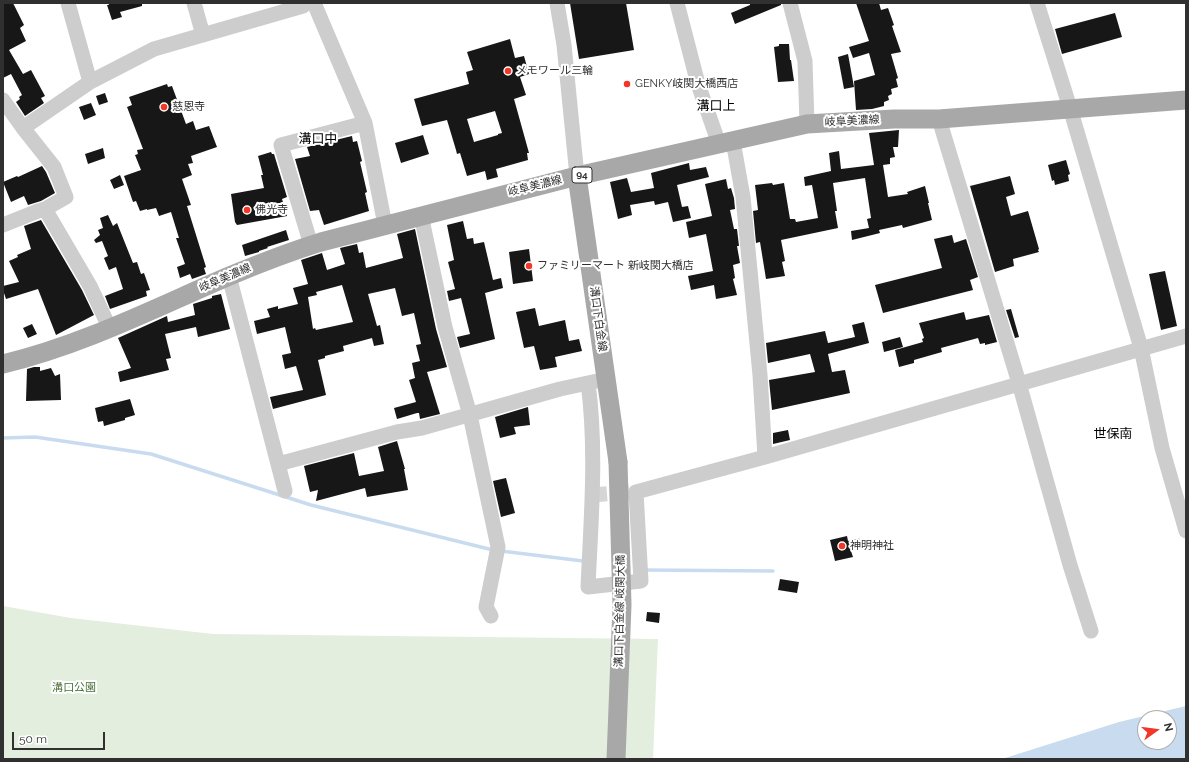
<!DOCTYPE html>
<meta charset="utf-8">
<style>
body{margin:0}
#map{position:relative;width:1189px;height:762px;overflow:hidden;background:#fff;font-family:Raleway,sans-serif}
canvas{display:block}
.frame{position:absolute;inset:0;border:4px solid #303030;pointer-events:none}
.north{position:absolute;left:1137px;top:710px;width:40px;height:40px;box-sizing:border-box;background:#fff;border:1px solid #acacac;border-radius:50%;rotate:76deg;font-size:11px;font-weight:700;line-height:16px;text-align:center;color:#303030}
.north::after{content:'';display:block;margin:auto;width:14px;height:18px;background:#f23627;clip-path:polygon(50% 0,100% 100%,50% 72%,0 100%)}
.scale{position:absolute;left:12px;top:732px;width:93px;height:18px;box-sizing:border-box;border:2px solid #303030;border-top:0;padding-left:5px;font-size:12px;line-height:14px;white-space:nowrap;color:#303030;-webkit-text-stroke:3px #fff;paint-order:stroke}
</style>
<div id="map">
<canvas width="1189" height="762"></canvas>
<div class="frame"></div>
<div class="north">N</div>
<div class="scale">50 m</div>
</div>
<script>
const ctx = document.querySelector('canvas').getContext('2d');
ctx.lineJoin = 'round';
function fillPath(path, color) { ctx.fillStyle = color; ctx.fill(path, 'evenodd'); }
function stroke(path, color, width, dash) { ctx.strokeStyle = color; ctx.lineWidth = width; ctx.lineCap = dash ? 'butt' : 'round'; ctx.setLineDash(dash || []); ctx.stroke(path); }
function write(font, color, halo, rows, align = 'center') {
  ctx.font = font + ' Raleway,"Noto Sans JP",sans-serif'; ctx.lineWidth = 4; ctx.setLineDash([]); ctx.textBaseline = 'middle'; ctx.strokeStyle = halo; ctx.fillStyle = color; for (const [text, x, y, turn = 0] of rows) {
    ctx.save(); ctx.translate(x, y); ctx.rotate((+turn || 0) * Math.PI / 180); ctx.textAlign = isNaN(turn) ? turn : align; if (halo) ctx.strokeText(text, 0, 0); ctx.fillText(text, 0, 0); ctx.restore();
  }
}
const green = new Path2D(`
 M3 606 71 618 213 634 658 639 653 759H3Z`);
const water = new Path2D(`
 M1186 706V759H1002L1119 722ZM1145 718H1169V742H1145Z`);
const stream = new Path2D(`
 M3 438 35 437 151 454 311 505 493 550
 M501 551 583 561
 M644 570 773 571`);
const building = new Path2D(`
 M3 3H13L24 25 20 28 26 41 9 50 23 74 31 70 45 96 41 98 44 103 25 116 16 102 20 99 19 97 22 95 11 74 3 78Z
 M108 3H142V6L120 12 122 17 112 20 107 5H109Z
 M570 3H626L634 50 579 59Z
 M750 3H781V5L735 24 731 13 750 5Z
 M856 3H879L881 10 888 8 894 25 892 26 901 52 891 54 898 78 896 79 898 87 891 89 892 94 888 96 889 100 884 102V106L872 109 856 110 854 81 875 75 869 53 853 58 849 47 869 41Z
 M1115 13 1122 37 1062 54 1055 29Z
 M510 39 515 58 524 56 529 74 520 77 526 95 514 99 529 153H527L528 160 496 169 498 177 487 180 485 171 467 176 460 153 457 154 456 150 447 120 422 126 414 99 469 84 466 72 473 70 467 52ZM495 111 502 133 498 134V135L474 142 467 119Z
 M779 44H789L790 60H791L794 81 778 82 774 47 779 46Z
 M848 54 854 87 844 89 838 57Z
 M167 84 168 87 172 86 186 124 193 121 196 130 209 126 217 147 191 156 193 163 188 164 192 175 182 179 191 205 187 206 206 267 204 268 206 274 192 279 190 274 180 278 177 267 185 264 176 238H179L171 212 159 216 156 208 147 210V209L140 211 136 201 133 202 124 176 141 170 135 155 138 154 137 150 143 149 127 107 132 105 129 97Z
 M105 93 108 102 99 105 96 96Z
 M91 103 96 115 84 120 79 107Z
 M899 130 898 147H893L895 157 890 158V164L883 165 888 197 908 194 907 192 925 186 929 203H928L932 220 903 228 902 225 879 230 880 233 852 240 851 231 869 228 867 219 871 218 865 178 833 183 837 211H835L838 228 781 240 785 261 782 262 785 276 766 279 760 242 756 243 753 211 758 210 755 185 772 183 773 185 784 183 790 219H795L796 222 818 218 812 185 805 186 804 177 831 171 829 153 839 151 841 169 874 165 869 133Z
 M423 135 429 154 401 163 395 143Z
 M352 136 353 142 357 141 362 161 360 162 367 192 365 193 369 211 324 225 319 210 310 211 295 159 310 156 307 147Z
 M103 148 105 158 88 164 85 154Z
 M271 152 272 154H274L287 197 282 199 287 216 237 225 235 222 231 194 264 188 261 175H263L258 156Z
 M1066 160 1070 174 1068 175 1069 181 1055 185 1054 180 1052 181 1048 165Z
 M689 163 690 170 706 167 709 177 677 185 682 207 688 206 691 218 673 222 668 202 655 205 654 201 630 205 632 215 618 219 610 182 627 178 631 192 654 188 651 173Z
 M42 166 46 172 55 193 41 201 28 205 24 196 11 202 3 182 17 176 18 177Z
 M120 175 124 185 114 189 110 180Z
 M1010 176 1015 194 1006 197 1011 216 1028 211 1039 249 1038 250 1039 252 1013 259 1014 266 995 272 970 186Z
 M726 179 728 189 731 188 734 198 735 209 730 210 734 229H737L739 246H737L740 263 733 265 735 278 733 279 737 295 716 299 714 285 691 290 688 276 713 271 706 234 689 238 686 222 712 216 705 184Z
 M108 215 113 226 117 223 133 263 137 262 141 274 144 273 150 290 146 291 147 296 110 309 105 296 123 289 116 267 109 270 104 258 108 256 102 241 96 243 94 240 100 235 98 230 103 228 100 218Z
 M41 220 82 290 94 315 56 335 38 289 6 299 3 290V286L19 282 9 261 18 257 17 255 31 249 24 226Z
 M463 221 467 239 473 238 474 244 484 242 493 280 501 278 503 288 485 293 495 339 460 348 457 337 470 334 461 298 449 301 447 291 455 289 448 262 454 260 447 225Z
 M415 229 436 329 447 367 427 372 440 414 420 419 419 413H417L397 419 394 408 416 402 409 380 415 378 412 363 420 361 416 345 421 344 414 313 402 316 395 288 368 294 377 326 380 325 384 344 374 346 372 338 343 346 344 351 325 356V358L318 360 326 395 273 409 270 397 303 390 296 366 285 369 282 355 291 353 285 327 257 334 254 321 270 317 267 309 278 306V309L298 304 293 288 308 284 301 260 322 253 327 270 345 264 340 248 357 244 359 253 363 252 366 268 403 258 397 234ZM342 285 353 322 316 330 315 328 313 329 308 297 317 295 316 292Z
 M286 230 289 240 267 247 268 248 259 251V252L245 256 242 245Z
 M952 235 954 243 966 239 978 277 970 280 973 290 883 313 875 285 942 268 934 239Z
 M529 249 533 281 513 284 509 252Z
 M1165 271 1177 326 1161 330 1149 274Z
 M221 294 230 329 198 337 196 327 165 334 171 358 166 359 169 370 120 382 118 372 131 368 118 338 167 316 168 322 195 315 193 304 212 298V296Z
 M535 308 539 326 565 320 569 341 579 339 582 351 555 357 557 367 540 370 534 346 524 348 516 312Z
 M1011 309 1019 337 1015 338 1006 310Z
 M964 312 966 320 989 315 997 342 985 345V343L980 344 978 338 941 348 942 352 914 360V363L899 367 895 350 923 342 922 339 924 338 919 323Z
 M864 322 869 343 828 354 832 372 845 370 850 393 772 410 769 380 815 372 810 354 768 363 766 343 825 331 828 343 855 337 852 325Z
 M32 324 37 334 28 338 23 328Z
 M900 337 903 347 884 352 882 342Z
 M34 367H40V371L51 368 55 376 60 374 61 400 26 401 27 369Z
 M130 399 135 415 125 418V420L104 426 103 421 98 422 95 408Z
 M528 407 530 425 514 427 516 434 500 438 495 417Z
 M788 430 790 440 773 444V433Z
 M397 441 405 469H404L408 490 367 497 365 488 316 501 318 490 310 492 304 466 354 453 359 476 384 471 378 447Z
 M506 478 515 513 501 517 493 481Z
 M847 536 848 541 859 538 862 548 851 551 853 557 835 561 830 540Z
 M780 579 799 582 797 593 778 590Z
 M647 612 660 613 659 623 646 621Z`);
const minorTunnel = new Path2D(`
 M592 495 629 492`);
const minor = new Path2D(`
 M68 3 90 82
 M194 3 203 35
 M314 3 365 123 385 225
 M557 3 564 45 577 176
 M677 3 698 84 719 144
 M790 3 805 61 807 124
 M1037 3 1070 108 1141 348 1162 448 1186 531
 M3 100 23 128 54 167 66 197 45 209 90 286 110 329
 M939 119 1019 383 1070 565 1091 631
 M23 128 90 82 154 49 303 6 306 3
 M733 141 743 197 760 375 765 457
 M421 215 445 327 470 415 498 547 486 607 491 616
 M3 225 38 211 45 209
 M311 245 281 145 365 123
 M229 276 285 491
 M588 383C597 450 591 519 588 587L641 581 636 492 765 457 1186 336
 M278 464 397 432 422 428 560 389 597 381`);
const major = new Path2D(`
 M577 176 618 462
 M3 364C82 345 153 309 227 277 258 264 289 252 321 242L577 176 807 124 894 119H939L1186 100`);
const majorBridge = new Path2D(`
 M616 759 622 605 618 462`);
const markers = [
 [508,71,4,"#f23627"],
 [627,84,4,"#f23627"],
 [164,107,4,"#f23627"],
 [247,210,4,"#f23627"],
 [529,266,4,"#f23627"],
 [842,546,4,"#f23627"]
];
const shields = [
 [582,175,20]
];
const shieldNames = [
 ["94",582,175]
];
const poiNames = [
 ["メモワール三輪",516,71],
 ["GENKY岐関大橋西店",635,84],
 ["慈恩寺",172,107],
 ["佛光寺",255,210],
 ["ファミリーマート 新岐関大橋店",537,266],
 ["神明神社",850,546]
];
const streetNames = [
 ["岐阜美濃線",852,121,-3],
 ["岐阜美濃線",535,186,-14],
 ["岐阜美濃線",225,278,-23],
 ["溝口下白金線",598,319,82],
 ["溝口下白金線 岐関大橋",620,611,-89]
];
const parkNames = [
 ["溝口公園",74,688]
];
const quarterNames = [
 ["溝口上",716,106],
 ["溝口中",318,139],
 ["世保南",1113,434]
];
fillPath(green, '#e4eede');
fillPath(water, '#c9dbef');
stroke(stream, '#c9dbef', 3.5);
fillPath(building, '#171717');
stroke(minorTunnel, '#d6d6d6', 15, [15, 8]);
stroke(minor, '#cdcdcd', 15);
stroke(major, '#a8a8a8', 19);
stroke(majorBridge, '#a8a8a8', 19);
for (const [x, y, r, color] of markers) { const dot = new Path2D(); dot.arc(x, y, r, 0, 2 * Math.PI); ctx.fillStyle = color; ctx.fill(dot); stroke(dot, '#fff', 1.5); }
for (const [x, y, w] of shields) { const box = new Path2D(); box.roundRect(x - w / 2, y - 8, w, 16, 3); ctx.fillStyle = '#fff'; ctx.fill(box); stroke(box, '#303030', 1); }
write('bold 10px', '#303030', null, shieldNames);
write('11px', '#303030', '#fff', poiNames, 'left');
write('11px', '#303030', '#fff', streetNames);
write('11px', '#4b703a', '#fff', parkNames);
write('13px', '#000', '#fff', quarterNames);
</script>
